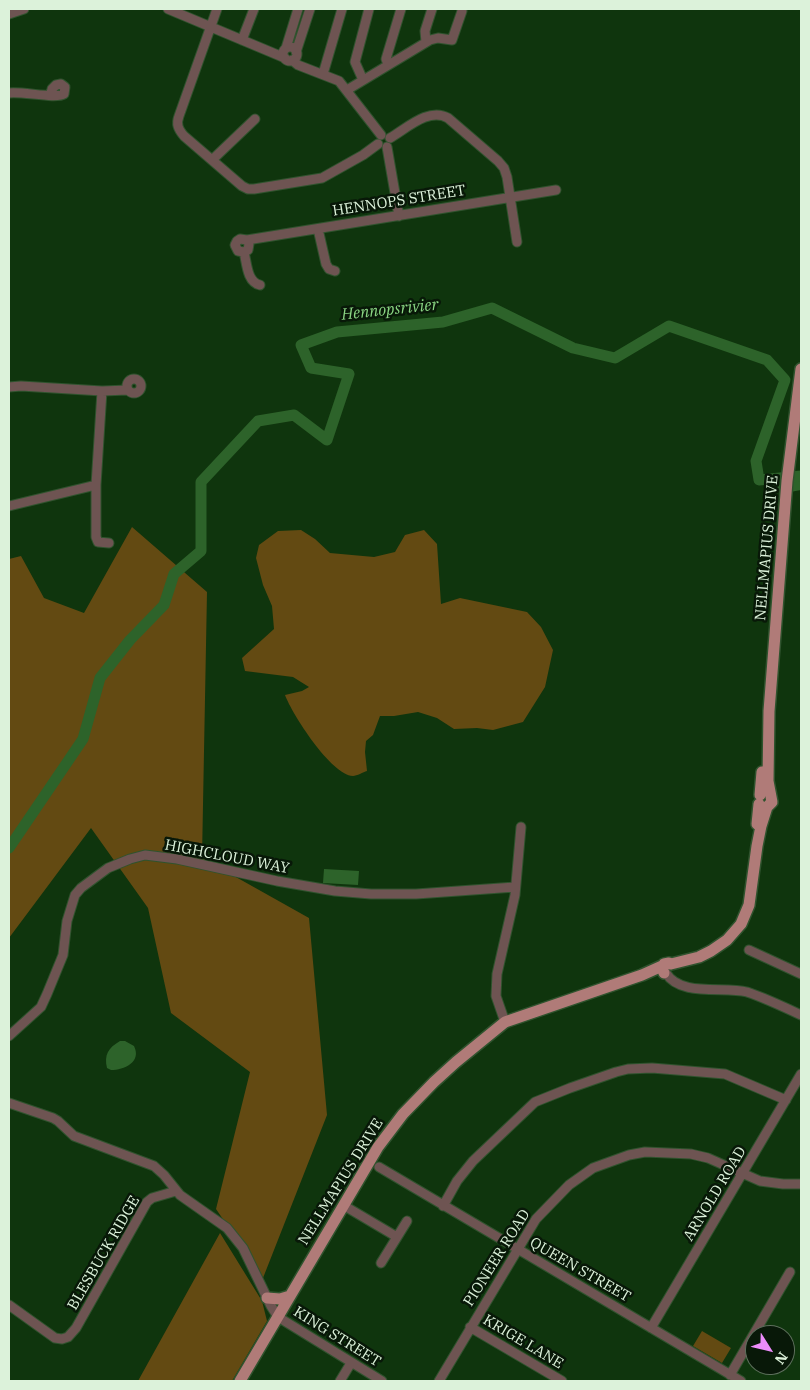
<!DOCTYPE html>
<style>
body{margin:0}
#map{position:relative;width:810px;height:1390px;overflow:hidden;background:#0f350d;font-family:"IBM Plex Serif",serif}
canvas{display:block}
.frame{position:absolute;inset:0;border:10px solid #dcf2da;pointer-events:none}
.north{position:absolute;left:745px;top:1325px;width:50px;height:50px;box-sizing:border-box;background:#081808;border:1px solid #5d6f5c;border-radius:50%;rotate:126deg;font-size:14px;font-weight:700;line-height:20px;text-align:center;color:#dcf2da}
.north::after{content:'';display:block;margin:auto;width:18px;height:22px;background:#ec8cfa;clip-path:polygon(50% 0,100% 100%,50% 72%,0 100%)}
</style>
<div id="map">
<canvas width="810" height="1390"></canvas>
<div class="frame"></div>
<div class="north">N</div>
</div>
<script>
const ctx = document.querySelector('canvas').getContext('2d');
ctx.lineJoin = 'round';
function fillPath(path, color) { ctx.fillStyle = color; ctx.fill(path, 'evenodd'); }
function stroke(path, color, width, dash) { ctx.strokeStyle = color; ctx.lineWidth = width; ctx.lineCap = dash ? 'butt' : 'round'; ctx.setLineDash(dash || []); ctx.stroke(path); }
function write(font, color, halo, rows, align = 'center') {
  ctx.font = font + ' "IBM Plex Serif",serif'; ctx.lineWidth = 5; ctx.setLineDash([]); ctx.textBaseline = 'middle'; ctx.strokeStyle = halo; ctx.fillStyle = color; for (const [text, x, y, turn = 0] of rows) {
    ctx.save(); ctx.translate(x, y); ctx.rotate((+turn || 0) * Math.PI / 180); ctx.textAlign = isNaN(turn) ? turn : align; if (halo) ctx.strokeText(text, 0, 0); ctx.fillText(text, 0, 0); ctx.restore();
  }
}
const green = new Path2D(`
 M132 527 207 592 202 858 309 918 327 1115 263 1278 216 1209 250 1072 171 1013 148 908 91 828 9 938V559L21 556 44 598 84 613Z
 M301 530 315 539 330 553 374 557 395 552 405 535 424 530 437 544 441 604 460 598 527 612 541 627 553 650 545 687 523 722 493 730 477 728 454 729 437 718 418 712 394 716H380L373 735 366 741 365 752 367 771C363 772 357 776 353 776 331 775 292 714 285 695L302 691 309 687 293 677 245 671 242 658 274 629 272 606 263 585 256 558 259 545 278 531Z
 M220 1233 262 1301 267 1321 232 1381H138Z
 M702 1331 731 1348 722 1363 693 1346Z`);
const water = new Path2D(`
 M785 475H801V490L790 492 769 488Z
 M324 869 359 871 358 885 323 883Z
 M120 1041H125L134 1046C142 1062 124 1070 111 1070L107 1068C104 1055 108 1048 120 1041Z`);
const river = new Path2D(`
 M9 848 83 739 100 678 130 640 164 605 174 574 201 551V482L258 421 294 415 327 440 349 374 311 368 301 345 337 332 443 322 492 308 573 348 615 358 669 326 767 360 785 380 756 461 759 480 801 476`);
const minor = new Path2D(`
 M168 9 285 58
 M217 9 179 116C176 124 178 129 184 136L242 186 248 189H254L322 178 363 155 378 144
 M9 14 24 9
 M242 40 254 9
 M426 42 425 31 432 9
 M283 54a7 7 0 1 1 14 0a7 7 0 1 1-14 0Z
 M286 48 298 9
 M296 52 310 9
 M292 60 298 65 339 81 381 135
 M388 64 386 59 401 9
 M323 74 342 9
 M363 80 355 62 369 9
 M347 90 430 40 438 38 452 40 462 11
 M9 93C21 91 56 99 64 94L65 87 61 84 56 85 52 89 51 94
 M390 138C407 128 429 107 448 118L498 161 504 168 507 177 517 242
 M387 147 399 216
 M212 160 255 119
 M318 229 326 264 329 269 335 271
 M247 240 249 244 248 250 244 252 238 251 235 245 237 241 240 239 247 240 556 190
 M244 252C247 264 247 282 260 285
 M127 386a7 7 0 1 1 14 0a7 7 0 1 1-14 0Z
 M9 387 21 386 102 391 128 390
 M102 391 96 485V537L98 542 109 543
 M9 506 96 485
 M749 950 801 974
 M666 973C680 997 724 986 747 992 765 998 784 1007 801 1015
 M505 1022 496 996 497 974 515 895 521 827
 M9 1036 41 1007 47 994 63 955 67 921 75 895 81 888 108 868 130 859 145 855 177 859 277 881 335 891 371 894H416L515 887
 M9 1103 53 1118 58 1121 74 1136 154 1166 164 1175 180 1195 227 1228 243 1248 271 1306 278 1317 382 1381
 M379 1167 741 1381
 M343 1205 397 1237
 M443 1206 457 1181 473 1161 535 1102 570 1088 616 1072 628 1069 652 1068 725 1074 786 1100
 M381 1263 407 1221
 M9 1305 55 1338 62 1339 68 1337 76 1328 147 1202 152 1198 176 1191
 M470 1327 562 1381
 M651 1328 801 1074
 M730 1375 790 1272
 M340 1381 351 1363
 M439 1381 536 1219 569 1185 593 1168 629 1155 645 1152 691 1154 708 1158 760 1181 783 1184H801`);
const major = new Path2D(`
 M760 795 762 772
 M757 824 759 804
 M664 973 662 968 664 964 669 963 671 964 699 957 711 951 727 940 741 924 749 905 757 846 761 826 767 807 772 802 768 781 769 711 787 481 801 369
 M267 1298 280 1299 290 1296
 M240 1381 378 1147 403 1114 434 1082 456 1062 505 1022 642 975 662 966`);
const streetNames = [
 ["HENNOPS STREET",399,201,-9],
 ["NELLMAPIUS DRIVE",767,548,-85],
 ["HIGHCLOUD WAY",227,857,11],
 ["NELLMAPIUS DRIVE",341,1182,-58],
 ["ARNOLD ROAD",715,1194,-59],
 ["BLESBUCK RIDGE",104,1253,-60],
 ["PIONEER ROAD",497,1258,-58],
 ["QUEEN STREET",580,1270,30],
 ["KING STREET",337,1337,32],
 ["KRIGE LANE",523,1342,31]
];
const waterNames = [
 ["Hennopsrivier",390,310,-6]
];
fillPath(green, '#634a12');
fillPath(water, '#2d632a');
stroke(river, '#2d632a', 11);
stroke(minor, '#30532e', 11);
stroke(major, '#30532e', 14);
stroke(minor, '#6e5452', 9);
stroke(major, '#b07b78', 11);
write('15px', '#dcf2da', '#081808', streetNames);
write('italic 16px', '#8ad583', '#081808', waterNames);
</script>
